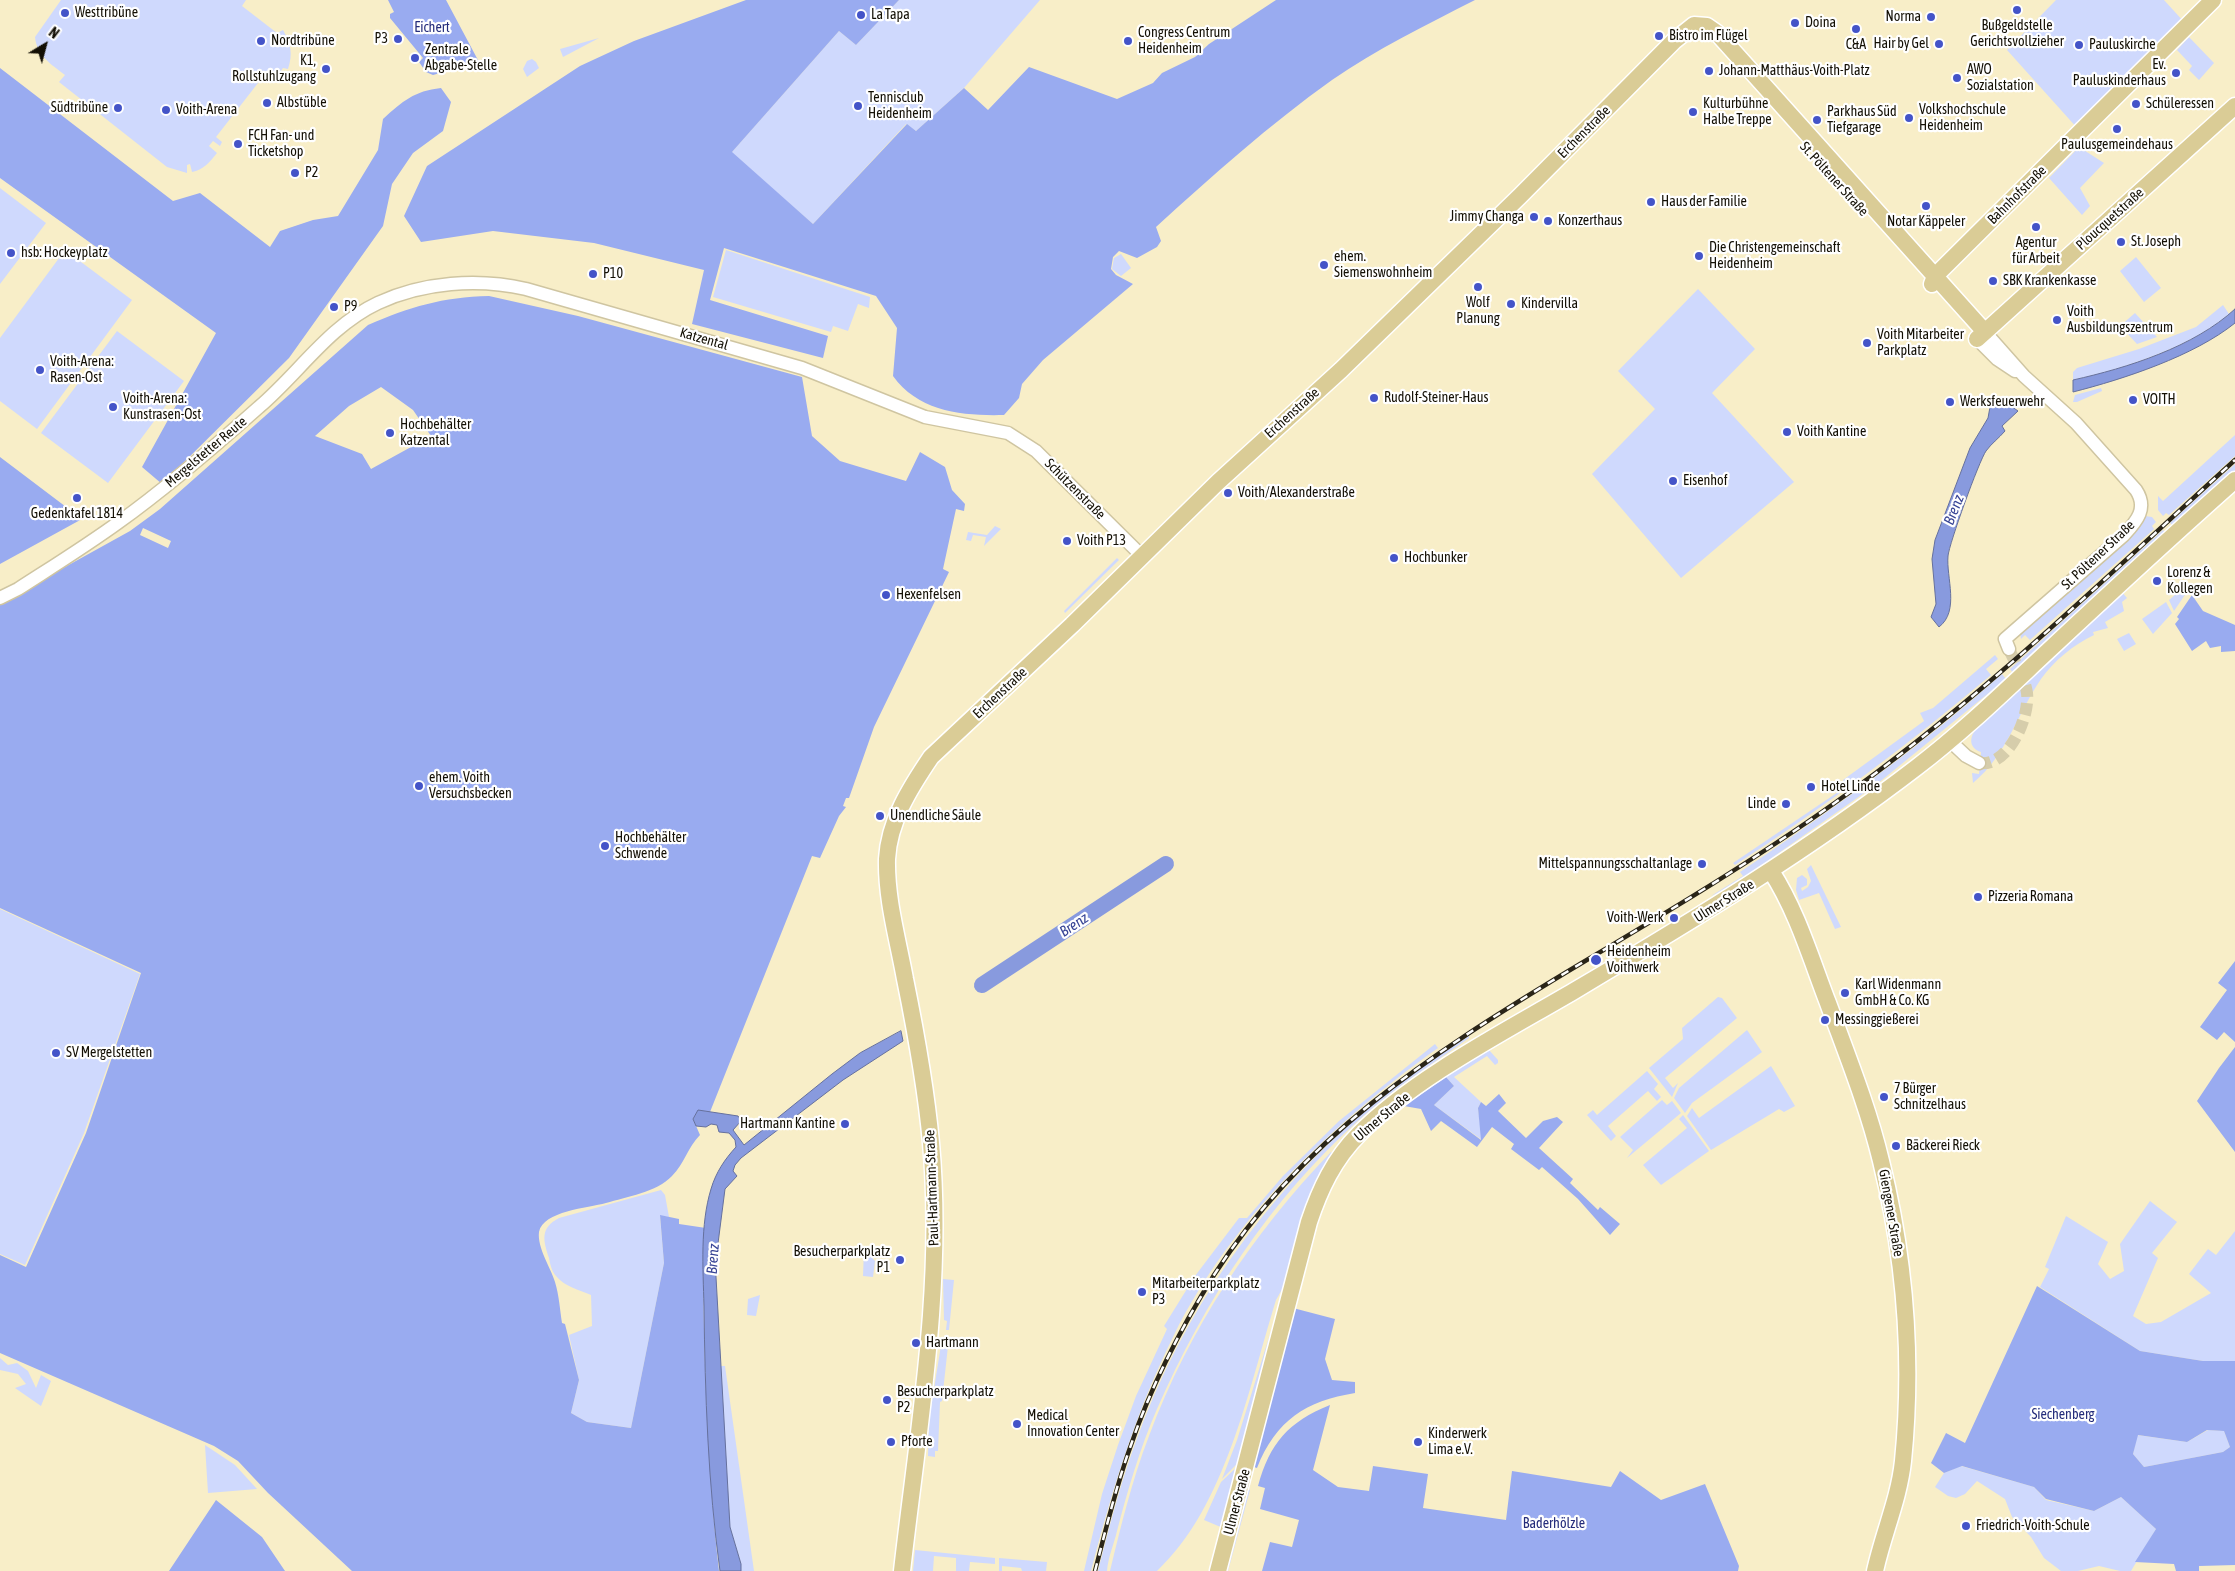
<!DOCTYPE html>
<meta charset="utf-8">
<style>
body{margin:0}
#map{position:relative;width:2235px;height:1571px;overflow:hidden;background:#f8eec8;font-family:"Asap Condensed",sans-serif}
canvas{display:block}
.north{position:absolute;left:20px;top:20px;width:50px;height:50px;-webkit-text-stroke:4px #fff;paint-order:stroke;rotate:37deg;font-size:14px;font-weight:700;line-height:20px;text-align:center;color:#130f04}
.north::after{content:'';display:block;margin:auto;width:18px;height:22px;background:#130f04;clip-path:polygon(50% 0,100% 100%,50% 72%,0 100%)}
</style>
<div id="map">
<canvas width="2235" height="1571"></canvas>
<div class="north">N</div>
</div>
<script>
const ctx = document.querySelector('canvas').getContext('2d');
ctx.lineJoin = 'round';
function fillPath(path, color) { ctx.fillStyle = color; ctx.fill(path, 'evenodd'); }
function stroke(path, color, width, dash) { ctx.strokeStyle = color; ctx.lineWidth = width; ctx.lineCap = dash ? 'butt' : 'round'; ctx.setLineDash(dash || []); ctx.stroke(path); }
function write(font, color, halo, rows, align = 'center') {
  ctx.font = font + ' "Asap Condensed",sans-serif'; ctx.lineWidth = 4.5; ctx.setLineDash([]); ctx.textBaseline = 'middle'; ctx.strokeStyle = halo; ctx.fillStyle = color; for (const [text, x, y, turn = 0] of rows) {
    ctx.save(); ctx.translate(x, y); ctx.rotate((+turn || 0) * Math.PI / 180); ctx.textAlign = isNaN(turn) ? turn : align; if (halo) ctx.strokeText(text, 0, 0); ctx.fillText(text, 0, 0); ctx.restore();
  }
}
const green = new Path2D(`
 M61 0H246L242 6 277 33 283 30C291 44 293 54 288 69L283 68 274 81 265 74 216 137 222 142 220 146 213 141 209 146 217 153C210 162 203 170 192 172L190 164 187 165V173L167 167 59 82 65 75C51 64 37 56 35 37Z
 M899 0H1040L964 88 916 131 906 124 813 224 731 153 839 31 856 45Z
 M2056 0H2164L2185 23 2078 129 2007 50Z
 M2189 37 2214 63 2199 80 2189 70 2192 66 2177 50Z
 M599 38 563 57 560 49Z
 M532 59 536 62 539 68 527 77 523 69 527 61Z
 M2079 147 2104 163 2080 188 2090 206 2082 215 2049 178Z
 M0 188 46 223 0 284Z
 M65 250 132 300 37 429 0 401V338Z
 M726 250 870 297 869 308 858 304 848 331 833 326 831 332 713 297Z
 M1121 254 1131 268 1121 276 1112 269 1114 258Z
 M2136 257 2161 288 2144 302 2120 271Z
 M1698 289 1755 349 1712 393 1794 482 1681 578 1592 474 1655 409 1618 371Z
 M2223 305 2229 314C2191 347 2122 369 2073 380V372L2077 368 2139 349 2196 327Z
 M2135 313 2157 337 2137 344 2120 326Z
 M117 331 184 381 108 483 41 433Z
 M2101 388 2102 391 2077 402H2073L2075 395Z
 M2235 435V456L2169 515 2166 513 2163 516 2158 510V496L2163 501Z
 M2235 464V472L2174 527 2170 523 2173 520Z
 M2145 516 2152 517 2156 522 2152 526 2154 529 2030 640 2025 635 2021 639 2020 631Z
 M995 526 1001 529 984 546 986 537 973 535 971 541 966 540 968 532 987 535Z
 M2163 530 2166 533 2163 538 2013 673 2010 669Z
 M1117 558 1119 560 1065 613 1064 611Z
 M2189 583 2191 586 2174 611 2169 600Z
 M2121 591 2127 598 2122 602 2124 611 2105 622 2108 628 2093 632 2094 635C2073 645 2055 660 2041 679 2017 714 2007 755 1973 783L1972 773 1979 774 1981 752C1969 748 1969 738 1976 729Z
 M2166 602 2172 613 2153 634 2142 619Z
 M2129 633 2136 644 2124 651 2117 639Z
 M1995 655 1998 659 1986 669 1991 675C1909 744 1825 807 1735 865L1733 863 1847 786 1843 780 1924 721 1920 713 1933 708Z
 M2002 674 2006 679 1877 784 1726 890 1711 896 1743 876 1740 872C1831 811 1920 747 2002 674Z
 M1811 865 1841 927 1835 929 1819 893 1799 900 1796 890 1797 878 1802 875 1807 879V885L1801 888 1802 891 1808 887 1811 881 1807 869Z
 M0 909 140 974 84 1133 25 1265 0 1254Z
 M1718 997 1722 998 1737 1018 1665 1078 1673 1088 1678 1083 1672 1097 1649 1068 1683 1039 1682 1028Z
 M1747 1030 1762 1052 1692 1103 1685 1113 1674 1098 1679 1088Z
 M1469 1036V1038C1432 1064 1393 1089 1360 1119 1270 1199 1205 1300 1157 1409 1140 1448 1128 1489 1117 1531 1114 1544 1108 1557 1107 1571H1098C1109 1528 1120 1485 1135 1444 1182 1312 1263 1197 1370 1106 1400 1080 1435 1058 1469 1036Z
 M1435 1044 1438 1048C1333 1123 1232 1218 1174 1335 1136 1411 1112 1490 1091 1571H1084L1102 1494 1118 1445 1136 1396 1167 1329 1164 1326 1195 1276 1239 1218H1247L1283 1176 1339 1121Z
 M1489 1050 1498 1060V1063L1495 1065 1487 1056 1454 1077 1481 1102 1478 1108 1482 1140 1434 1105 1454 1086 1446 1077Z
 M1771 1066 1795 1106 1784 1112 1779 1109 1711 1150 1687 1116 1692 1108 1699 1118Z
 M1647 1071 1658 1084 1654 1089 1661 1097 1657 1101 1648 1091 1608 1126 1616 1136 1611 1141 1587 1115 1593 1110 1597 1115Z
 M1662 1100 1667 1105 1672 1101 1681 1113 1627 1158 1633 1150 1620 1137Z
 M1683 1115 1709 1151 1661 1185 1643 1165 1687 1128 1679 1119Z
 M1331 1152 1334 1155 1289 1277 1276 1300C1249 1387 1226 1507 1157 1571H1110C1121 1526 1132 1480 1149 1436 1189 1329 1252 1234 1331 1152Z
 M661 1190 665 1195 669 1217 660 1216 664 1263 631 1428 587 1422 571 1413 579 1380 569 1335 592 1326 591 1295C580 1290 565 1287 556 1276 552 1272 550 1264 549 1258 543 1240 540 1228 559 1218Z
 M2150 1201 2177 1222 2152 1253 2158 1258 2133 1316 2146 1324 2161 1322 2211 1293 2189 1274 2208 1249 2216 1255 2235 1231V1361H2203L2140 1351 2040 1287 2049 1269 2045 1267 2066 1216 2108 1242 2098 1264 2110 1279 2124 1271 2120 1244Z
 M864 1249 875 1261 873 1277 863 1276Z
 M943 1279 954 1280 949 1330H946L947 1321 944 1320Z
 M760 1295 756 1316 747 1315 748 1299Z
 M1281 1299 1242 1459 1222 1479 1237 1440Z
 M942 1339 945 1340 944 1345 948 1346 942 1401 940 1402 938 1451H935V1457L928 1456 929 1420Z
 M0 1358 8 1365 17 1363 28 1371 36 1388 41 1375 51 1381 41 1406 15 1388 26 1384 18 1374 0 1370Z
 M720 1366H725L754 1571H741V1564L730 1527Z
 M2208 1430 2224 1431 2230 1447 2223 1452 2144 1467 2133 1454 2137 1435 2187 1442Z
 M205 1445 235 1465 257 1489 208 1493Z
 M1242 1462 1223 1528 1204 1520 1221 1482Z
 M1961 1466 2034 1487 2046 1500 2094 1511 2121 1497 2156 1529 2131 1571H2120L2099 1566 2078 1571H2061L2044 1558 2031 1537 2012 1517 2005 1499 1977 1481 1965 1494 1956 1498 1948 1496 1935 1487 1944 1473Z
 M1248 1489 1250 1490 1228 1571H1223Z
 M915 1550 995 1558V1564L970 1562 969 1571H956V1558L934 1556 933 1571H913Z
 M999 1558 1047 1562 1046 1571H1022L1021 1568 1002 1566V1571H999Z`);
const forest = new Path2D(`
 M388 0H446L479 62 433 75 426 72 419 62 423 58 390 18V14L394 12Z
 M746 0H899L856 45 839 31 732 152 813 224 907 124 916 131 964 88 988 110 1029 67 1117 99 1153 83 1162 73 1195 57 1209 44 1276 0H1475C1428 24 1375 50 1332 80 1269 125 1213 175 1156 227L1161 241 1157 247 1137 258 1119 251 1113 257 1111 269 1116 275 1133 284 1043 360 1022 384 1019 398 1004 415C963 416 919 412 893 376L897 328 876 296 724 248 710 300 828 336 823 358 692 324 704 270 594 243 493 231 421 242 404 216 427 166 580 66 634 41Z
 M0 68 173 201 200 193 270 247 280 231 313 220 338 216 378 150 383 119C403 101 414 91 441 88L451 102 443 131 413 153 392 184 383 226 289 358 162 484 142 467 216 333 0 178Z
 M489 296 578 316 802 377 812 436 840 461 906 481 920 452 945 467 952 490 965 504 964 511 956 509 943 569 949 572 874 727 849 798H846L843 806 846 807 839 816 820 858 812 856 710 1112 698 1111 693 1119 700 1135C688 1147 684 1164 672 1176 657 1192 626 1197 606 1203 588 1208 543 1211 539 1232 537 1248 551 1268 555 1282 559 1295 560 1310 562 1323L565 1324 579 1380 571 1413 587 1422 631 1428 664 1263 660 1215 679 1219V1224L706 1228C702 1283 704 1338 706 1392 709 1452 712 1512 719 1571H352L268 1493 238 1461 214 1446 0 1353V1255L26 1267 86 1133 141 973 0 908V603L130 531 160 509 368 325C409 307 443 297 489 296ZM381 387 413 410 431 436 371 469 362 454 315 436 349 406ZM143 528 171 541 168 548 140 535Z
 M0 457 82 519 0 564Z
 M2192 595 2203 611 2235 625V651L2221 652V646L2210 648 2206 641 2192 651 2175 624 2179 619 2177 617Z
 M2235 961V1042L2224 1032 2217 1040 2200 1027 2227 990 2218 983Z
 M2235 1047V1152L2197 1101 2219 1068Z
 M1446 1077 1454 1086 1434 1105 1481 1140 1478 1108 1481 1102 1486 1106 1499 1094 1506 1103 1498 1111 1526 1138 1543 1121 1557 1117 1563 1122 1539 1148 1573 1179 1570 1183 1598 1210 1600 1207 1620 1224 1610 1235 1578 1199 1542 1167 1539 1170 1511 1149 1514 1144 1492 1127 1477 1147 1441 1121 1431 1131 1421 1109 1404 1106Z
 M2037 1286 2140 1351 2203 1361H2235V1565L2199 1566V1571H2176L2174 1564 2135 1562 2156 1529 2121 1497 2094 1511 2046 1499 2034 1487 1962 1466 1944 1473 1931 1463 1946 1433 1965 1443ZM2207 1430 2224 1431 2230 1447 2223 1452 2144 1467 2133 1454 2138 1435 2187 1442Z
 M1293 1308 1335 1319 1325 1359 1332 1380 1355 1382V1393C1306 1401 1276 1420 1257 1468L1254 1467Z
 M1330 1405 1313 1470 1338 1487 1369 1491 1373 1466 1428 1474 1423 1508 1506 1520 1512 1471 1611 1487 1620 1471 1661 1500 1705 1484 1739 1566 1738 1571H1262L1270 1542 1292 1547 1299 1520 1260 1509 1265 1488 1258 1486C1270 1443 1288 1422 1330 1405Z
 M216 1500 262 1537 285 1571H169Z`);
const water = new Path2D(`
 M2235 309V323C2194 356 2124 379 2073 392V380C2127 368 2194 347 2235 309Z
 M2000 398 2018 411 2002 426 2005 431C1999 438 1991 444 1986 451 1979 461 1949 544 1948 556 1946 577 1960 611 1939 627L1931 617 1936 604 1932 559 1935 540 1970 448 1988 418 1990 407Z
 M901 1031 903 1041 843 1080 741 1158 735 1165 733 1171 737 1176 725 1189 716 1259V1277L730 1527 741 1564V1571H720C708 1484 705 1394 704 1306 703 1268 700 1225 711 1189 716 1172 725 1159 736 1147L735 1140 729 1133 719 1132 717 1125 711 1124 706 1127 696 1126 693 1119 698 1110 738 1116 741 1121 733 1130 744 1145 832 1074 860 1053Z`);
const river = new Path2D(`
 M982 985 1166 864`);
const minorTunnel = new Path2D(`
 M1979 763C2008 768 2030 717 2027 693 2025 678 2015 663 2009 649`);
const minor = new Path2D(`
 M1985 332 2024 376 2076 423 2136 490C2148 508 2137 521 2124 535L2005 639 2009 649
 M1977 339 1997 359 2015 371
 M0 598 18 589C52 567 86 546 119 522 168 487 214 447 259 407 299 373 329 326 378 303 423 282 478 278 526 289L802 368 925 417 1008 433 1036 451 1142 556
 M1950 741 1966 756 1979 763`);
const major = new Path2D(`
 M1932 284 1935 276 2213 0
 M1977 339 2235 106
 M1771 871C1797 911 1811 959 1828 1003 1847 1055 1868 1107 1881 1161 1905 1258 1913 1361 1903 1461 1899 1499 1883 1534 1875 1571
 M902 1571C918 1430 944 1286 931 1143 926 1088 916 1033 905 979 898 940 886 899 887 859 889 821 910 788 931 757L1072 625 1218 482 1341 370 1520 196 1674 41 1694 25 1707 26 1717 33 1985 332
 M1218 1571 1309 1222C1320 1189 1334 1159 1359 1134 1414 1078 1506 1031 1574 991 1692 921 1809 850 1917 767 1964 731 2005 691 2048 651 2110 593 2172 536 2235 480`);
const rail = new Path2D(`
 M1095 1571C1106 1529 1116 1486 1131 1445 1151 1386 1181 1328 1214 1275 1303 1137 1428 1056 1565 973 1657 918 1749 864 1836 802 1979 701 2105 578 2235 460`);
const markers = [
 [2017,10,5,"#4454c8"],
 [65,13,5,"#4454c8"],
 [861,15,5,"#4454c8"],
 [1931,17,5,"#4454c8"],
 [1795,23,5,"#4454c8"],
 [1856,29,5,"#4454c8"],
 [1659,36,5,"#4454c8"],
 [398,39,5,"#4454c8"],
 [261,41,5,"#4454c8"],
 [1128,41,5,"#4454c8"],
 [1939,44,5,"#4454c8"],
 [2079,45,5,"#4454c8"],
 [415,58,5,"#4454c8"],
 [326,69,5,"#4454c8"],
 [1709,71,5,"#4454c8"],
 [2176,73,5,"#4454c8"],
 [1957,78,5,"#4454c8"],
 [267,103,5,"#4454c8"],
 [2136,104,5,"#4454c8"],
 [858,106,5,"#4454c8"],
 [118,108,5,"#4454c8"],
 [166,110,5,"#4454c8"],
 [1693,112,5,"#4454c8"],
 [1909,118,5,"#4454c8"],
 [1817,120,5,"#4454c8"],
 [2117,129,5,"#4454c8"],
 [238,144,5,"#4454c8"],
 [295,173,5,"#4454c8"],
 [1651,202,5,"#4454c8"],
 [1926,206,5,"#4454c8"],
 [1534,217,5,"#4454c8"],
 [1548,221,5,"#4454c8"],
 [2036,227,5,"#4454c8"],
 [2121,242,5,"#4454c8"],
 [11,253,5,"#4454c8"],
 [1699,256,5,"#4454c8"],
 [1324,265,5,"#4454c8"],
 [593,274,5,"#4454c8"],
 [1993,281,5,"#4454c8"],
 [1478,287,5,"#4454c8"],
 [1511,304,5,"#4454c8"],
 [334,307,5,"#4454c8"],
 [2057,320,5,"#4454c8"],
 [1867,343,5,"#4454c8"],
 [40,370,5,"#4454c8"],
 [1374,398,5,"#4454c8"],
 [2133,400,5,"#4454c8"],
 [1950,402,5,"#4454c8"],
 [113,407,5,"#4454c8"],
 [1787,432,5,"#4454c8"],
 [390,433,5,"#4454c8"],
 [1673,481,5,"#4454c8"],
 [1228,493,5,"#4454c8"],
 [77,498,5,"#4454c8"],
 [1067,541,5,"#4454c8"],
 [1394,558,5,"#4454c8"],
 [2157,581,5,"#4454c8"],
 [886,595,5,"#4454c8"],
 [419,786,5,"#4454c8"],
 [1811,787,5,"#4454c8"],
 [1786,804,5,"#4454c8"],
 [880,816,5,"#4454c8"],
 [605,846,5,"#4454c8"],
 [1702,864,5,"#4454c8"],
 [1978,897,5,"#4454c8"],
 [1674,918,5,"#4454c8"],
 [1596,960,6,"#4454c8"],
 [1845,993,5,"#4454c8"],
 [1825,1020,5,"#4454c8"],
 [56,1053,5,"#4454c8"],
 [1884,1097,5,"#4454c8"],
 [845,1124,5,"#4454c8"],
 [1896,1146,5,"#4454c8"],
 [900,1260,5,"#4454c8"],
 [1142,1292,5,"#4454c8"],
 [916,1343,5,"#4454c8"],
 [887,1400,5,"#4454c8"],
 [1017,1424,5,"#4454c8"],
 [891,1442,5,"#4454c8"],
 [1418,1442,5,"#4454c8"],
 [1966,1526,5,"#4454c8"]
];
const poiNames = [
 ["Westtribüne",75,13],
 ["La Tapa",871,15],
 ["Norma",1921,17,"right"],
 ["Doina",1805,23],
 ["Bußgeldstelle",2017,26,"center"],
 ["Gerichtsvollzieher",2017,42,"center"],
 ["Congress Centrum",1138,33],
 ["Heidenheim",1138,49],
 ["Bistro im Flügel",1669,36],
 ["P3",388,39,"right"],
 ["Nordtribüne",271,41],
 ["Hair by Gel",1929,44,"right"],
 ["C&A",1856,45,"center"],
 ["Pauluskirche",2089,45],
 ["Zentrale",425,50],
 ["Abgabe-Stelle",425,66],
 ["K1,",316,61,"right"],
 ["Rollstuhlzugang",316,77,"right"],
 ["Ev.",2166,65,"right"],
 ["Pauluskinderhaus",2166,81,"right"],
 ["AWO",1967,70],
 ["Sozialstation",1967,86],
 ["Johann-Matthäus-Voith-Platz",1719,71],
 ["Tennisclub",868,98],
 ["Heidenheim",868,114],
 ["Albstüble",277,103],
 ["Kulturbühne",1703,104],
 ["Halbe Treppe",1703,120],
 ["Schüleressen",2146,104],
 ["Südtribüne",108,108,"right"],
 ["Voith-Arena",176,110],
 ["Volkshochschule",1919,110],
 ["Heidenheim",1919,126],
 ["Parkhaus Süd",1827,112],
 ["Tiefgarage",1827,128],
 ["FCH Fan- und",248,136],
 ["Ticketshop",248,152],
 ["Paulusgemeindehaus",2117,145,"center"],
 ["P2",305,173],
 ["Haus der Familie",1661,202],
 ["Jimmy Changa",1524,217,"right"],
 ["Konzerthaus",1558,221],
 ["Notar Käppeler",1926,222,"center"],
 ["St. Joseph",2131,242],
 ["Agentur",2036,243,"center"],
 ["für Arbeit",2036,259,"center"],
 ["Die Christengemeinschaft",1709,248],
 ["Heidenheim",1709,264],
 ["hsb: Hockeyplatz",21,253],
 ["ehem.",1334,257],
 ["Siemenswohnheim",1334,273],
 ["P10",603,274],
 ["SBK Krankenkasse",2003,281],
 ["Wolf",1478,303,"center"],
 ["Planung",1478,319,"center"],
 ["Kindervilla",1521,304],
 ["P9",344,307],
 ["Voith",2067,312],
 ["Ausbildungszentrum",2067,328],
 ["Voith Mitarbeiter",1877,335],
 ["Parkplatz",1877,351],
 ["Voith-Arena:",50,362],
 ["Rasen-Ost",50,378],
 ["Rudolf-Steiner-Haus",1384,398],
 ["Voith-Arena:",123,399],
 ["Kunstrasen-Ost",123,415],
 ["VOITH",2143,400],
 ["Werksfeuerwehr",1960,402],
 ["Hochbehälter",400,425],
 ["Katzental",400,441],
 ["Voith Kantine",1797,432],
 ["Eisenhof",1683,481],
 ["Voith/Alexanderstraße",1238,493],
 ["Gedenktafel 1814",77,514,"center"],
 ["Voith P13",1077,541],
 ["Hochbunker",1404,558],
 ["Lorenz &",2167,573],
 ["Kollegen",2167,589],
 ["Hexenfelsen",896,595],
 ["ehem. Voith",429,778],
 ["Versuchsbecken",429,794],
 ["Hotel Linde",1821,787],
 ["Linde",1776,804,"right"],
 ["Unendliche Säule",890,816],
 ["Hochbehälter",615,838],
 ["Schwende",615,854],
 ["Mittelspannungsschaltanlage",1692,864,"right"],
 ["Pizzeria Romana",1988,897],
 ["Voith-Werk",1664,918,"right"],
 ["Heidenheim",1607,952],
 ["Voithwerk",1607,968],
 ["Karl Widenmann",1855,985],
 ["GmbH & Co. KG",1855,1001],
 ["Messinggießerei",1835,1020],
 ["SV Mergelstetten",66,1053],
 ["7 Bürger",1894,1089],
 ["Schnitzelhaus",1894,1105],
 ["Hartmann Kantine",835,1124,"right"],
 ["Bäckerei Rieck",1906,1146],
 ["Besucherparkplatz",890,1252,"right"],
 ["P1",890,1268,"right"],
 ["Mitarbeiterparkplatz",1152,1284],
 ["P3",1152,1300],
 ["Hartmann",926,1343],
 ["Besucherparkplatz",897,1392],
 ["P2",897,1408],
 ["Medical",1027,1416],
 ["Innovation Center",1027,1432],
 ["Kinderwerk",1428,1434],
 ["Lima e.V.",1428,1450],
 ["Pforte",901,1442],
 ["Friedrich-Voith-Schule",1976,1526]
];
const parkNames = [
 ["Eichert",432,28],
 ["Siechenberg",2063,1415],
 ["Baderhölzle",1554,1524]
];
const streetNames = [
 ["Erchenstraße",1584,132,-45],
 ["St. Pöltener Straße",1834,179,48],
 ["Bahnhofstraße",2017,195,-45],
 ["Ploucquetstraße",2110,219,-42],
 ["Katzental",704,339,16],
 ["Erchenstraße",1292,413,-42],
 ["Mergelstetter Reute",206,452,-40],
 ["Schützenstraße",1075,489,45],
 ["St. Pöltener Straße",2098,555,-43],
 ["Erchenstraße",1000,693,-43],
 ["Ulmer Straße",1724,901,-32],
 ["Ulmer Straße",1382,1117,-40],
 ["Paul-Hartmann-Straße",932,1188,-92],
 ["Giengener Straße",1891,1213,80],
 ["Ulmer Straße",1237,1502,-75]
];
const waterNames = [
 ["Brenz",1954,510,-68],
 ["Brenz",1074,925,-33],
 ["Brenz",713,1259,-86]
];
fillPath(green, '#cfd9fd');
fillPath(forest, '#99abf0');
fillPath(water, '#889ade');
stroke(water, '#65709d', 1);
stroke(river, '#889ade', 16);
stroke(minorTunnel, '#d6cdab', 12, [12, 6]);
stroke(minor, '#cfc5a1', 15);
stroke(major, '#fff', 19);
stroke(minor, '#fff', 12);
stroke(major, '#dacc96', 16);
stroke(rail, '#2a2518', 4.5);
stroke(rail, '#fff', 2.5, [8]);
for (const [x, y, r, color] of markers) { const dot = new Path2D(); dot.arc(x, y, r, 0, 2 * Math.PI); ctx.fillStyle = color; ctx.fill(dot); stroke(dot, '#fff', 2); }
write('14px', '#130f04', '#fff', poiNames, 'left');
write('14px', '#242c7b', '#fff', parkNames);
write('14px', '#130f04', '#fff', streetNames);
write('italic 15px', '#374495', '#fff', waterNames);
</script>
